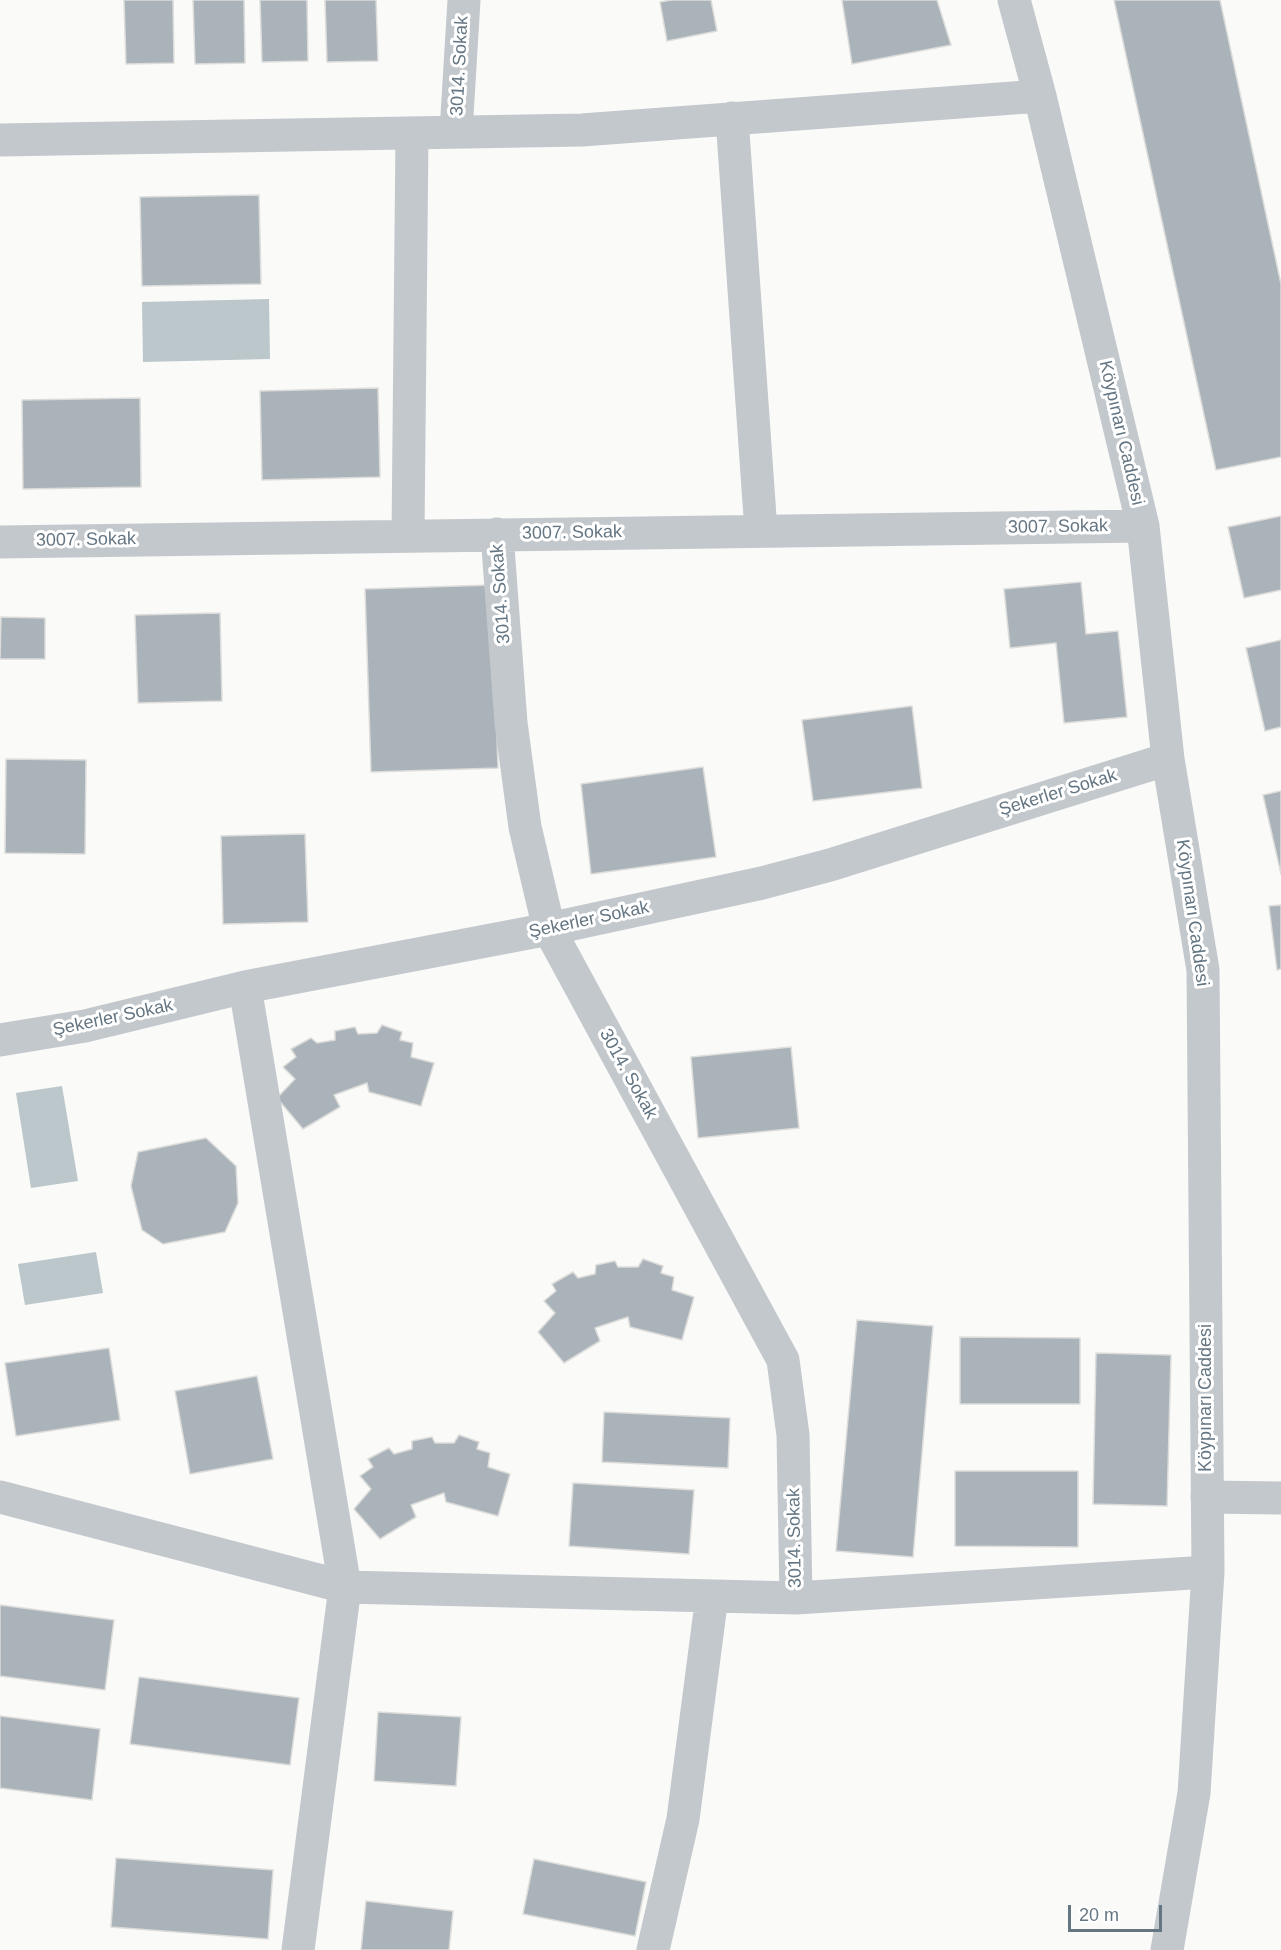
<!DOCTYPE html>
<meta charset="utf-8">
<style>
body{margin:0}
#map{position:relative;width:1281px;height:1950px;overflow:hidden;background:#fafaf8;font-family:Helvetica,sans-serif}
canvas{display:block}
.scale{position:absolute;left:1068px;top:1905px;width:94px;height:27px;box-sizing:border-box;border:3px solid #657683;border-top:0;padding-left:8px;font-size:18px;line-height:21px;white-space:nowrap;color:#657683;-webkit-text-stroke:4px #fff;paint-order:stroke}
</style>
<div id="map">
<canvas width="1281" height="1950"></canvas>
<div class="scale">20 m</div>
</div>
<script>
const ctx = document.querySelector('canvas').getContext('2d');
ctx.lineJoin = 'round';
function fillPath(path, color) { ctx.fillStyle = color; ctx.fill(path, 'evenodd'); }
function stroke(path, color, width, dash) { ctx.strokeStyle = color; ctx.lineWidth = width; ctx.lineCap = dash ? 'butt' : 'round'; ctx.setLineDash(dash || []); ctx.stroke(path); }
function write(font, color, halo, rows, align = 'center') {
  ctx.font = font + ' Helvetica,sans-serif'; ctx.lineWidth = 6; ctx.setLineDash([]); ctx.textBaseline = 'middle'; ctx.strokeStyle = halo; ctx.fillStyle = color; for (const [text, x, y, turn = 0] of rows) {
    ctx.save(); ctx.translate(x, y); ctx.rotate((+turn || 0) * Math.PI / 180); ctx.textAlign = isNaN(turn) ? turn : align; if (halo) ctx.strokeText(text, 0, 0); ctx.fillText(text, 0, 0); ctx.restore();
  }
}
const water = new Path2D(`
 M269 299 270 359 143 362 142 302Z
 M62 1086 78 1181 31 1188 16 1093Z
 M96 1252 103 1293 25 1305 18 1264Z`);
const building = new Path2D(`
 M124 0H173L174 63 126 64Z
 M193 0H244L245 63 195 64Z
 M260 0H307L308 61 262 62Z
 M325 0H376L378 61 327 62Z
 M672 0H711L717 31 667 41 660 2Z
 M842 0H937L951 45 852 64Z
 M1114 0H1220L1281 284V457L1216 470Z
 M259 195 261 284 142 286 140 197Z
 M378 388 380 477 262 480 260 391Z
 M140 398 141 487 23 489 22 400Z
 M1281 516V590L1244 598 1228 527Z
 M1081 582 1086 634 1118 631 1127 717 1064 723 1056 643 1010 648 1004 589Z
 M492 585 498 768 371 772 365 589Z
 M220 613 222 701 138 703 135 615Z
 M1 617 45 618V659H0Z
 M1281 640V727L1265 731 1246 648Z
 M912 706 922 788 813 801 802 720Z
 M6 759 86 760 85 854 5 853Z
 M703 767 716 857 591 874 581 784Z
 M1281 791V874L1263 795Z
 M305 834 308 922 223 924 221 836Z
 M1281 905V969L1277 970 1269 906Z
 M382 1025 402 1032 400 1040 413 1043 411 1057 434 1063 421 1106 369 1092 367 1083 334 1095 340 1107 303 1129 277 1098 295 1079 283 1067 296 1057 291 1049 311 1038 317 1043 335 1040V1031L355 1027 358 1034 377 1033Z
 M791 1047 799 1128 698 1138 691 1057Z
 M206 1138 236 1166 238 1203 225 1232 163 1244 142 1230 131 1186 138 1152Z
 M643 1259 663 1266 661 1273 674 1277 672 1290 694 1297 682 1340 630 1327 628 1317 595 1328 600 1341 564 1363 538 1332 555 1313 544 1301 556 1291 552 1284 573 1272 578 1278 595 1274 596 1265 615 1261 618 1267H638Z
 M857 1320 933 1326 913 1557 836 1551Z
 M960 1337 1080 1338V1404H960Z
 M109 1348 120 1420 16 1436 5 1363Z
 M1096 1353 1171 1355 1167 1506 1093 1504Z
 M257 1376 273 1459 190 1474 175 1391Z
 M604 1412 730 1418 728 1468 602 1462Z
 M459 1435 479 1442 477 1449 490 1453 488 1467 510 1474 498 1516 446 1502 444 1493 411 1505 416 1517 380 1539 354 1509 371 1489 360 1476 373 1467 368 1459 389 1448 394 1454 412 1449V1441L432 1437 435 1443H454Z
 M955 1471H1078V1547L955 1546Z
 M573 1483 694 1490 689 1554 569 1546Z
 M0 1605 114 1620 105 1690 0 1676Z
 M139 1677 299 1698 290 1765 130 1744Z
 M378 1712 461 1717 456 1786 374 1781Z
 M0 1716 100 1729 92 1800 0 1788Z
 M116 1858 273 1870 268 1939 111 1927Z
 M534 1859 646 1882 635 1936 523 1914Z
 M366 1901 453 1911 449 1950H361Z`);
const minor = new Path2D(`
 M1014 0 1040 96 1143 526 1168 759 1203 970 1208 1572 1194 1793 1167 1950
 M732 118 761 531
 M456 132 464 0
 M0 140 582 130 1040 96
 M497 534 511 723 525 827 549 929 783 1360 793 1435 796 1598
 M408 535 412 133
 M0 542 1143 526
 M245 987 345 1587 298 1950
 M0 1040 85 1026 245 987 549 929 762 883 830 865 1168 759
 M0 1497 345 1587 796 1598 1208 1572
 M1207 1497 1281 1498
 M653 1950 683 1819 712 1596`);
const streetNames = [
 ["3014. Sokak",460,66,-87],
 ["Köypınarı Caddesi",1121,433,77],
 ["3007. Sokak",1058,527,-1],
 ["3007. Sokak",572,533,-1],
 ["3007. Sokak",86,540,-1],
 ["3014. Sokak",501,594,-94],
 ["Şekerler Sokak",1058,793,-17],
 ["Köypınarı Caddesi",1192,913,82],
 ["Şekerler Sokak",589,920,-12],
 ["Şekerler Sokak",113,1018,-12],
 ["3014. Sokak",628,1074,61],
 ["Köypınarı Caddesi",1206,1398,-90],
 ["3014. Sokak",795,1538,-91]
];
fillPath(water, '#bbc7cb');
fillPath(building, '#aab3b9');
stroke(building, '#dcdcda', 1.5);
stroke(minor, '#c3c8cc', 33);
write('18px', '#657683', '#fff', streetNames);
</script>
